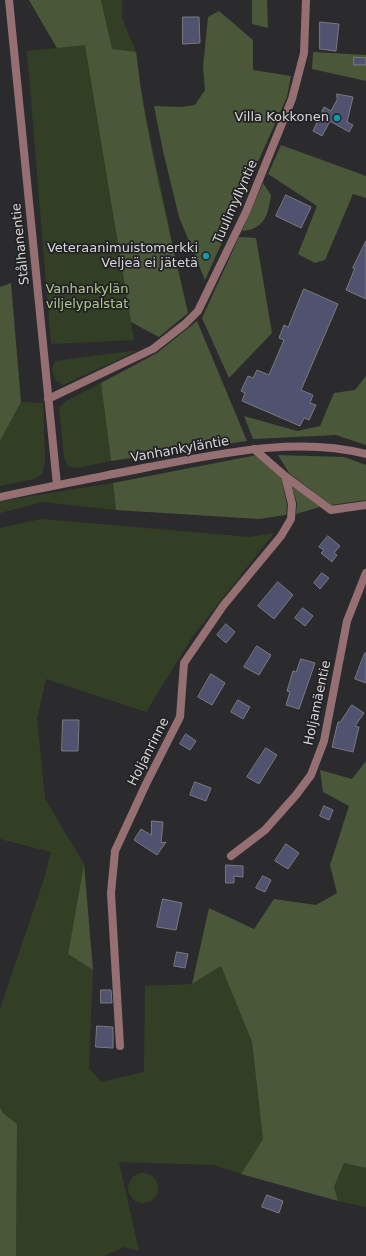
<!DOCTYPE html>
<meta charset="utf-8">
<style>
body{margin:0}
canvas{display:block;background:#2b2b2e}
</style>
<canvas width="366" height="1256"></canvas>
<script>
const ctx = document.querySelector('canvas').getContext('2d');
ctx.lineJoin = 'round';
function fillPath(path, color) { ctx.fillStyle = color; ctx.fill(path, 'evenodd'); }
function stroke(path, color, width, dash) { ctx.strokeStyle = color; ctx.lineWidth = width; ctx.lineCap = dash ? 'butt' : 'round'; ctx.setLineDash(dash || []); ctx.stroke(path); }
function write(font, color, halo, rows, align = 'center') {
  ctx.font = font + ' "DejaVu Sans",sans-serif'; ctx.lineWidth = 3.5; ctx.setLineDash([]); ctx.textBaseline = 'middle'; ctx.strokeStyle = halo; ctx.fillStyle = color; for (const [text, x, y, turn = 0] of rows) {
    ctx.save(); ctx.translate(x, y); ctx.rotate((+turn || 0) * Math.PI / 180); ctx.textAlign = isNaN(turn) ? turn : align; if (halo) ctx.strokeText(text, 0, 0); ctx.fillText(text, 0, 0); ctx.restore();
  }
}
const green = new Path2D(`
 M29 0H122V18L136 52 140 90 170 230 115 225 134 340 51 344 27 51 57 48Z
 M139 350 63 385 55 380 52 370 55 361Z
 M101 383 111 461 77 468 68 466 64 457 59 408 66 401Z
 M21 402 43 403 45 462 42 474 34 479 0 486V441Z
 M113 483 116 510 43 502 0 513V501Z
 M41 519 250 537 274 533 193 636 146 712 46 679 37 719 45 799 84 864 68 954 93 970 89 1068 101 1082 144 1072 145 986 192 984 221 966 252 1042 263 1139 241 1174 214 1165 119 1162 139 1251 124 1247 104 1256H16L17 1124 3 1113 0 1107V1009L44 879 51 852 0 839V528Z
 M344 1163 366 1168V1207L338 1201 334 1187Z
 M128 1188a15 15 0 1 1 30 0a15 15 0 1 1-30 0Z`);
const forest = new Path2D(`
 M29 0H101L112 49 136 52C146 140 169 227 188 313L159 337 131 322 85 45 57 48Z
 M252 0H267L268 28 252 24Z
 M219 11 253 40V70L291 76 287 97 205 280 179 217 163 151 154 106 181 107 195 105 205 90 203 67 208 17Z
 M313 52 366 55V81L312 69Z
 M281 145 366 176V198L353 194 325 260 315 263 298 254 317 206 268 174Z
 M263 183 271 195C268 215 265 229 242 231Z
 M239 237 256 238 272 333 229 378 202 318Z
 M11 283 21 402 0 441V287Z
 M197 321 247 441 111 461 101 383 157 353Z
 M366 376V445L336 435 253 439 244 416 297 431 320 426 334 393 355 390Z
 M257 455 281 477 287 505 286 515 259 519 116 510 113 483Z
 M278 455 344 457 366 465V500L331 505 289 473Z
 M291 485 320 507 296 514 297 503Z
 M366 761V1168L344 1163 334 1187 338 1201 241 1174 263 1139 252 1042 221 966 192 984 209 908 254 929 274 899 316 905 337 893 330 865 349 806 323 792 320 770 352 779Z
 M84 864 93 970 68 954Z
 M0 1107 3 1113 17 1124 16 1256H0Z`);
const building = new Path2D(`
 M183 17H199L200 43 183 44Z
 M320 22 339 24 336 51 320 49Z
 M354 57 366 58V65H354Z
 M337 94 353 97 347 122 353 125 349 132 330 121 322 136 313 131 324 107 331 111 337 100Z
 M286 195 311 207 301 228 276 216Z
 M366 241V299L346 290 355 268H353Z
 M304 289 338 304 301 390 313 395 310 403 316 405 309 420 304 418 300 426 242 401 245 393 241 391 248 376 253 378 257 370 269 375 284 340 279 338 284 325 288 327Z
 M328 536 340 546 334 553 337 555 332 562 321 553 324 550 319 547Z
 M322 573 329 578 320 589 314 583Z
 M278 582 293 595 274 619 258 606Z
 M303 608 313 616 305 626 295 618Z
 M226 624 235 632 226 643 217 635Z
 M257 646 271 655 259 675 244 667Z
 M365 653H366V683L355 679Z
 M301 659 315 663 299 709 286 705 290 692 287 691 293 671 296 672Z
 M211 674 225 683 212 705 198 697Z
 M238 700 250 707 243 719 231 712Z
 M352 705 364 713 355 726 359 727 353 752 332 747 338 722H340Z
 M63 720H79L78 751H62Z
 M186 734 196 741 190 750 180 744Z
 M266 748 277 755 259 784 247 777Z
 M195 782 211 788 206 801 190 795Z
 M324 806 333 810 329 820 320 816Z
 M152 821 163 822 161 843 166 842 157 855 134 840 141 829 151 835Z
 M286 844 299 853 288 869 275 861Z
 M226 865 243 866V877L234 876V883H226Z
 M263 876 271 880 265 892 256 888Z
 M163 899 182 903 176 930 157 927Z
 M177 952 188 954 185 968 174 966Z
 M101 990H111L112 1003H101Z
 M97 1026 113 1027V1048L96 1047Z
 M267 1195 283 1201 279 1213 262 1207Z`);
const minor = new Path2D(`
 M9 0 57 485
 M48 399 153 349 185 324 198 311 246 212 292 99 304 53 306 0
 M254 449 285 476 331 510 366 505
 M231 856 265 830 296 795 311 775 324 741 347 621 366 573
 M120 1046 111 893 115 851 146 784 180 717 184 663 223 606 281 536 291 519 292 504 285 476`);
const tertiary = new Path2D(`
 M0 497C50 486 99 477 149 467 219 454 296 436 366 454`);
const markers = [
 [337,118,4,"#0f9aa8"],
 [206,256,4,"#0f9aa8"]
];
const poiNames = [
 ["Villa Kokkonen",329,118],
 ["Veteraanimuistomerkki",198,249],
 ["Veljeä ei jätetä",198,264]
];
const streetNames = [
 ["Tuulimyllyntie",236,202,-66],
 ["Stålhanentie",21,244,-96],
 ["Vanhankyläntie",180,450,-10],
 ["Holjamäentie",318,703,-78],
 ["Holjanrinne",149,752,-63]
];
const parkNames = [
 ["Vanhankylän",87,290],
 ["viljelypalstat",87,305]
];
fillPath(green, '#333f24');
fillPath(forest, '#4a5738');
fillPath(building, '#515170');
stroke(building, '#797a7d', 1);
stroke(minor, '#966f72', 8);
stroke(tertiary, '#966f72', 8);
for (const [x, y, r, color] of markers) { const dot = new Path2D(); dot.arc(x, y, r, 0, 2 * Math.PI); ctx.fillStyle = color; ctx.fill(dot); stroke(dot, '#222224', 1.5); }
write('13px', '#d7d7d9', '#222224', poiNames, 'right');
write('13px', '#d7d7d9', '#222224', streetNames);
write('13px', '#b0c890', '#222224', parkNames);
</script>
